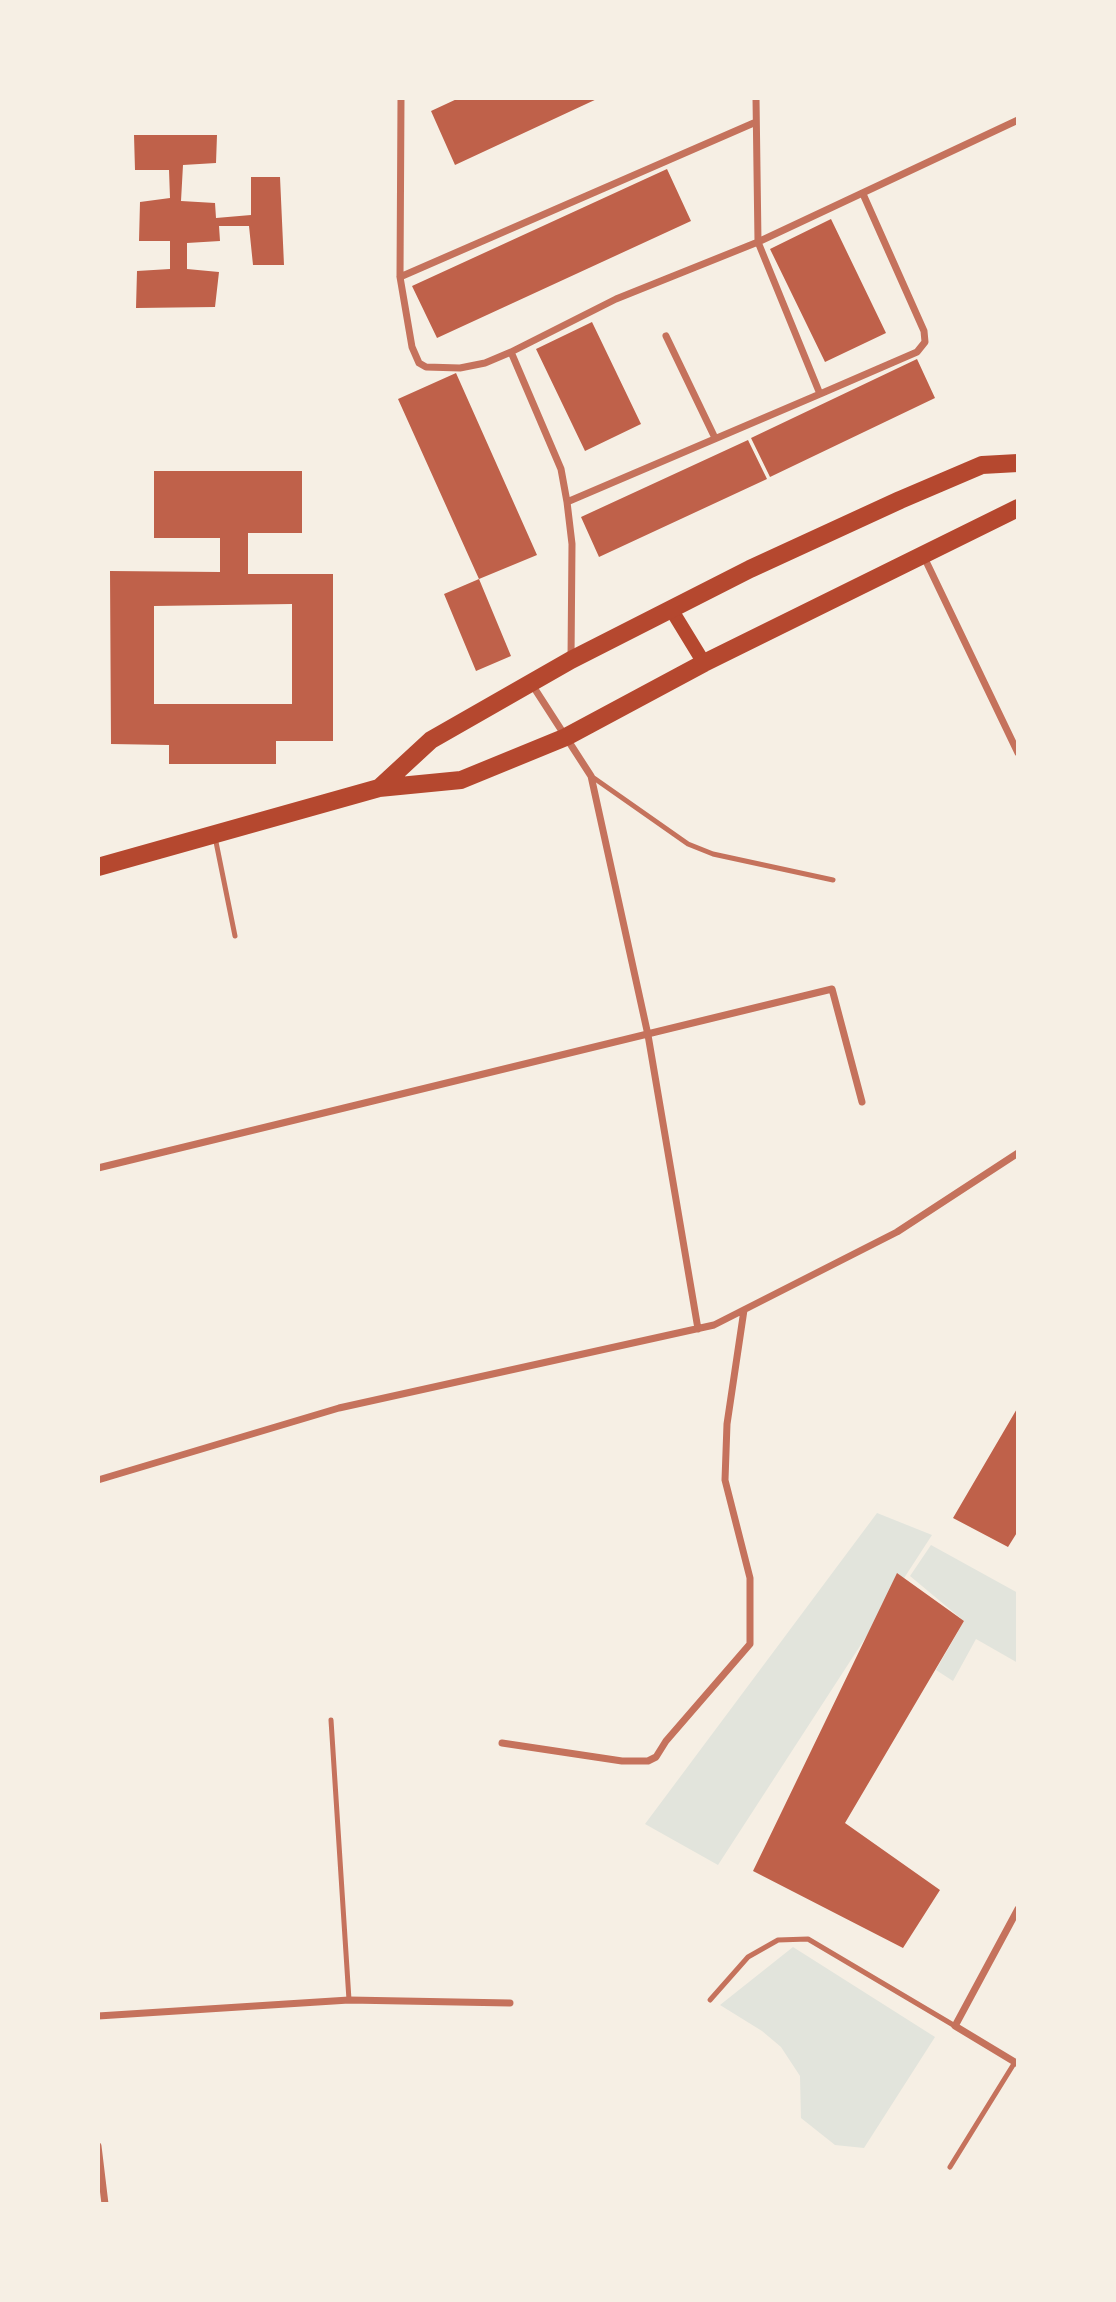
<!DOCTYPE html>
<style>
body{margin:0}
#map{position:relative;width:1116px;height:2302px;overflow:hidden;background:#f6efe4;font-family:Figtree,sans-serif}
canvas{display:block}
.frame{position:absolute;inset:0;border:100px solid #f6efe4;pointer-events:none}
</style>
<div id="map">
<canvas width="1116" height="2302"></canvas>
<div class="frame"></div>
</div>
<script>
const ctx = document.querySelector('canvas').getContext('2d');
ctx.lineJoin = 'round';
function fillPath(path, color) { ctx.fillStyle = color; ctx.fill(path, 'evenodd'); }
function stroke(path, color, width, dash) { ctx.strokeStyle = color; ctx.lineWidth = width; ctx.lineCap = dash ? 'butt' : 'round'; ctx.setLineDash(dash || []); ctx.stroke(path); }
const green = new Path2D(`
 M877 1513 932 1535 718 1865 645 1824Z
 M931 1545 1018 1593V1663L976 1639 953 1681 936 1670 964 1621 910 1576Z
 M793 1947 935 2037 864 2148 835 2145 801 2118 800 2076 781 2047 762 2031 720 2005Z`);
const building = new Path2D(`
 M459 98H599L455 165 431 111Z
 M134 135H217L216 163 183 165 181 201 215 203 216 218 251 215V177H280L284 265H253L249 226H219L220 241 187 243V269L219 272 215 307 136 308 137 271 170 269V241H139L140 202 170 198 169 170H135Z
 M667 169 691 221 437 338 412 286Z
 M831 219 886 333 825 362 770 249Z
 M592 322 641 424 585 451 536 349Z
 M917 359 935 398 770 477 751 438Z
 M456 373 537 555 479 579 398 399Z
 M748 440 767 479 599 557 581 517Z
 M154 471H302V533H248V574H333V741H276V764H169V745L111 744 110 571 220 572V538H154ZM292 604V704H154V606Z
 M479 579 511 656 476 671 444 594Z
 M1018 1407V1531L1008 1547 953 1518Z
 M897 1573 964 1621 845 1823 940 1890 903 1948 753 1871Z`);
const service = new Path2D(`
 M591 776 688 844 713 854 833 880
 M215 837 235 936
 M331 1720 349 2000
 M710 2000 748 1957 778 1940 808 1939 955 2026
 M950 2167 1015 2062`);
const minor = new Path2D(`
 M401 98 400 277 412 347 419 363 426 367 460 368 485 363 511 352 561 469 567 502 572 544 571 659
 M400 277 756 122
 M666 336 715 438
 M511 352 616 299 758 242 1018 120
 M820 394 917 352 925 342 924 331 863 194
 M567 502 820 394 758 242 756 98
 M924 557 1018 753
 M531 683 591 776 648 1035 698 1329
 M98 1168 832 989 862 1102
 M98 1480 339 1408 714 1325 897 1232 1018 1153
 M502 1743 622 1761H648L656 1757 666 1741 750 1644V1578L725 1480 727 1424 744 1310
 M1018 1909 955 2026 1018 2064
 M98 2016 349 2000 510 2003
 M98 2146 105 2204`);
const secondary = new Path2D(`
 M671 609 704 663`);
const primary = new Path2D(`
 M379 788 431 740 571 660 750 569 900 500 982 465 1018 463
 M98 867 379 788 461 780 566 737 704 663 1018 508`);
fillPath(green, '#e2e4dc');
fillPath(building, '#bf614a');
stroke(service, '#c5725c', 5);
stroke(minor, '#c5725c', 7);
stroke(secondary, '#b5482f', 14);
stroke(primary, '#b5482f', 18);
</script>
